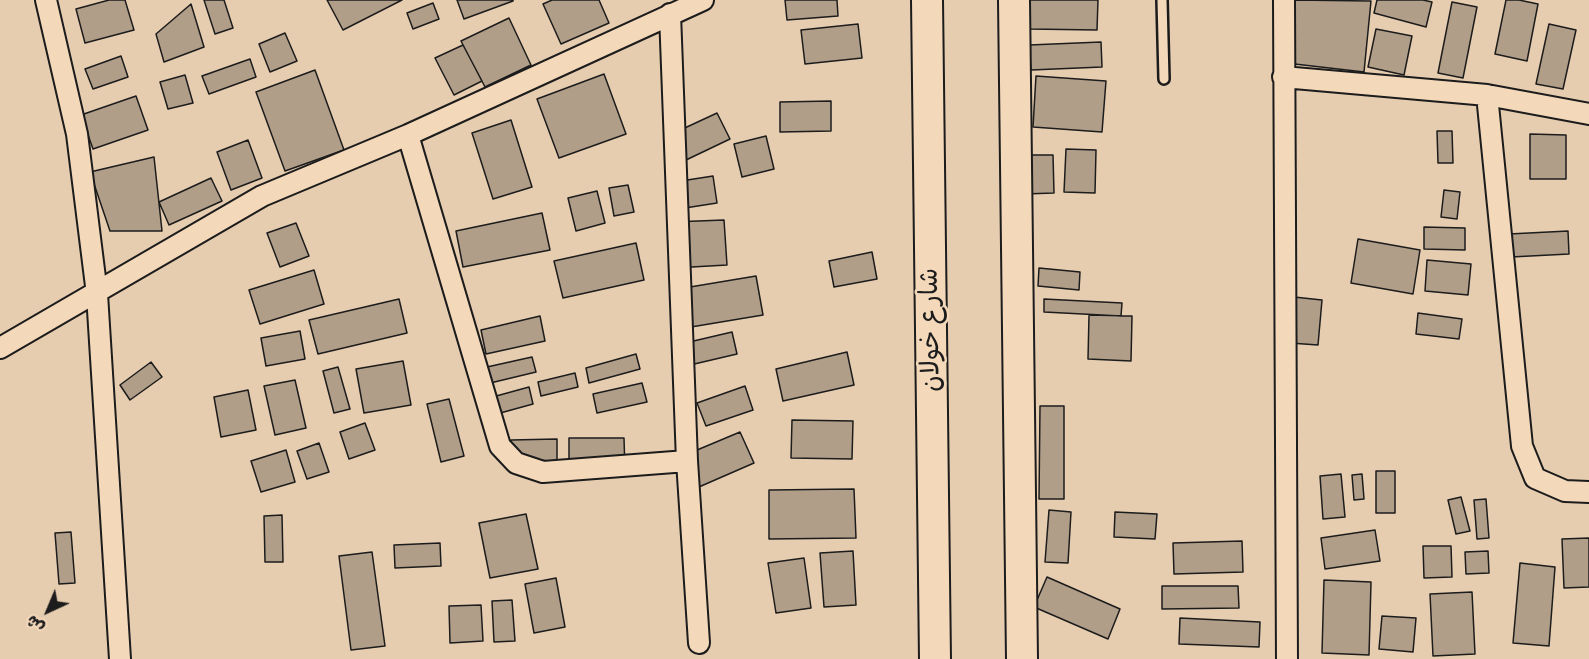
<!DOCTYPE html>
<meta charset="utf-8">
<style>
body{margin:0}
#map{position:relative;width:1589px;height:659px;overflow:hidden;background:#e7cdb0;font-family:Caveat,"Playpen Sans Arabic",sans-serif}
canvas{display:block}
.north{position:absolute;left:18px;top:581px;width:60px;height:60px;-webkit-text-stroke:4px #f4d8ba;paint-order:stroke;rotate:224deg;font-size:16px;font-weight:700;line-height:24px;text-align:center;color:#1c1c1c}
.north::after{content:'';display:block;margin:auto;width:21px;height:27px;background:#1c1c1c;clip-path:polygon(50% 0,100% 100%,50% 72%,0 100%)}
</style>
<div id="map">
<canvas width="1589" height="659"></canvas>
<div class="north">ش</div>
</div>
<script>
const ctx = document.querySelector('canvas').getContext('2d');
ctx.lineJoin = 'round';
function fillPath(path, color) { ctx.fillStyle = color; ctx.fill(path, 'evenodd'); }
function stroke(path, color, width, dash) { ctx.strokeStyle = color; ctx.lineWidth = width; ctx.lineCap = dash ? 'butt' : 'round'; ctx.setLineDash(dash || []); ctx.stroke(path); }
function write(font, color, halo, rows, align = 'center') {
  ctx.font = font + ' Caveat,"Playpen Sans Arabic",sans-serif'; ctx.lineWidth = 5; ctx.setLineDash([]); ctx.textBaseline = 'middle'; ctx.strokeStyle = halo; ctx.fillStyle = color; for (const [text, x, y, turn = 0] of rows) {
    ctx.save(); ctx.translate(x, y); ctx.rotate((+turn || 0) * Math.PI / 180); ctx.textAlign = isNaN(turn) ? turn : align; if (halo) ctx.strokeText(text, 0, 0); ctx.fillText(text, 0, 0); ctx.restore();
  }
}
const building = new Path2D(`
 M109 0H125L134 30 85 43 76 9Z
 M204 0H224L233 28 215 34Z
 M327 0H402L343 30Z
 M457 0H513V1L464 19Z
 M552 0H599L609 23 561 44 543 4Z
 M785 0H837L838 16 787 20Z
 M1029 0H1098L1097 30 1029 29Z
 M1293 0 1371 1 1364 72 1286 63Z
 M1377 0H1423L1432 2 1426 27 1374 13Z
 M1506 0H1519L1538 4 1527 61 1495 54Z
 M1452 2 1477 7 1463 78 1438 73Z
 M433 3 439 19 413 29 407 13Z
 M191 4 204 47 164 62 156 34Z
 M509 18 531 65 485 87 461 41Z
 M858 24 862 58 805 64 801 30Z
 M1549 24 1576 30 1563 89 1536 84Z
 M1376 29 1412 36 1404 75 1368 67Z
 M285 33 297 61 270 72 259 44Z
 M1101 42 1102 67 1031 70 1029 45Z
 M463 45 482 81 454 95 435 58Z
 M121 56 128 77 93 89 85 69Z
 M250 59 256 77 209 94 202 76Z
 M315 70 344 150 285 171 256 92Z
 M604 74 626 134 559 158 537 99Z
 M185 75 193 103 168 109 160 82Z
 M1036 76 1106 81 1102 132 1033 127Z
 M136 96 148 130 93 149 81 115Z
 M831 101V131L780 132V102Z
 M717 113 730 139 686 160 674 133Z
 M511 120 532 187 493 199 472 133Z
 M1437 131H1452L1453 163H1438Z
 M1530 134 1566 135V179H1530Z
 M766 136 774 169 742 177 734 144Z
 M248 140 262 178 231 190 217 152Z
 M1066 149 1096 150 1095 193 1064 192Z
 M1022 155H1053L1054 193 1024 194Z
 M154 157 162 231H110L90 172Z
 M713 176 717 203 672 210 668 183Z
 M211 178 222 201 169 225 159 202Z
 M628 185 634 212 614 216 609 188Z
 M1444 190 1460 192 1457 219 1441 217Z
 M597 191 605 223 576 231 568 198Z
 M542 213 550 250 463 267 456 231Z
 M724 220 727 265 674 268 672 222Z
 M296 223 309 256 280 267 267 233Z
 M1424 227 1465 228V250L1424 249Z
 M1568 231 1569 254 1511 257 1509 234Z
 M1358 239 1420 250 1413 294 1351 283Z
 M636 243 644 280 563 298 554 261Z
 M872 252 877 279 834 287 829 261Z
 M1427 260 1471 264 1468 295 1425 291Z
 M1039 268 1080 272 1079 290 1038 286Z
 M314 270 324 304 260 324 249 290Z
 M756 276 763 315 685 328 678 289Z
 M1294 297 1322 300 1318 345 1290 343Z
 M399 299 407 333 318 354 309 320Z
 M1044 299 1122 303 1121 316 1044 312Z
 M1418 313 1462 319 1459 339 1416 334Z
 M1089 315 1132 316 1131 361 1088 359Z
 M540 316 545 341 486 354 481 330Z
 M300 331 305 359 266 366 261 338Z
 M732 332 737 354 690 365 685 343Z
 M847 352 854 385 783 401 776 369Z
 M636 354 640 369 589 383 586 368Z
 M532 357 536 372 482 385 478 369Z
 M403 361 411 405 364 413 356 369Z
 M151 362 162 377 130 400 120 385Z
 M338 367 350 409 334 413 323 371Z
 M575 373 578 387 541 396 538 382Z
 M295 380 306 428 275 435 264 386Z
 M642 383 647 402 597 413 593 394Z
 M745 386 753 410 706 426 697 403Z
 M529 387 533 404 493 415 489 398Z
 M248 390 256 430 221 437 214 397Z
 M449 399 464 456 441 462 427 404Z
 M1040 406H1064V499H1039Z
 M792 420 853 421 852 459 791 458Z
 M365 423 375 450 349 459 340 432Z
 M740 432 754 463 692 490 678 458Z
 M569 438H624L625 471 569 472Z
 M557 439V468L511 469V440Z
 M319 443 329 472 307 479 297 451Z
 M286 450 295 482 261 492 251 461Z
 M1376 471H1395V513H1376Z
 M1341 474 1345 517 1323 519 1320 476Z
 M1362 474 1364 499 1354 500 1352 475Z
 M854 489 856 538 769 539V490Z
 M1461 497 1470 531 1456 534 1448 500Z
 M1486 499 1489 538 1477 539 1474 500Z
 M1049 510 1071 512 1068 563 1045 562Z
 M1115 512 1157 514 1155 539 1114 537Z
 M526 514 538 569 490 578 479 523Z
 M282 515 283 562H265L264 516Z
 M1375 530 1380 561 1325 569 1321 538Z
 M71 532 75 583 59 584 55 533Z
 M1589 538V587L1564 588 1562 539Z
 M1242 541 1243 572 1174 574 1173 543Z
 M440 543 441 566 395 568 394 545Z
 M1423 546H1451L1452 577 1424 578Z
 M853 551 856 605 824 607 820 553Z
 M1488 551 1489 573 1466 574 1465 552Z
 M372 552 385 646 351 650 339 556Z
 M804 558 811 608 776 613 768 563Z
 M1520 563 1555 567 1549 646 1513 643Z
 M1047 577 1120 609 1108 639 1034 607Z
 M556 578 565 627 534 633 525 584Z
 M1324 580 1371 582 1369 655 1322 653Z
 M1162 586H1238L1239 608 1162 609Z
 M1472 592 1475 654 1433 656 1430 594Z
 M512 600 515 641 494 642 492 601Z
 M481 605 483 641 450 643 449 606Z
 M1382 616 1416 618 1413 652 1379 649Z
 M1180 618 1260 622 1259 647 1179 644Z`);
const service = new Path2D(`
 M1162 0 1164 79`);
const minor = new Path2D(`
 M46 0 77 134 97 294 120 659
 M1284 0 1287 659
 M670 14 687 461 699 643
 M1283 77 1487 95 1589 114
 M1487 95 1522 446 1535 478 1565 491 1589 492
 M408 135 500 446 516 463 543 472 687 461
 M0 348 262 196 408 135 703 0`);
const primary = new Path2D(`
 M927 0 935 659
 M1014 0 1022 659`);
const streetNames = [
 ["شارع خولان",931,330,-91]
];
fillPath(building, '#b19e89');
stroke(building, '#1c1c1c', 1.5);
stroke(service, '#1c1c1c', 14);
stroke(minor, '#1c1c1c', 24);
stroke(primary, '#1c1c1c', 34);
stroke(service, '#f4d8ba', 9);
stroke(minor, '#f4d8ba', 20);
stroke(primary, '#f4d8ba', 30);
write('26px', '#1c1c1c', '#f4d8ba', streetNames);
</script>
